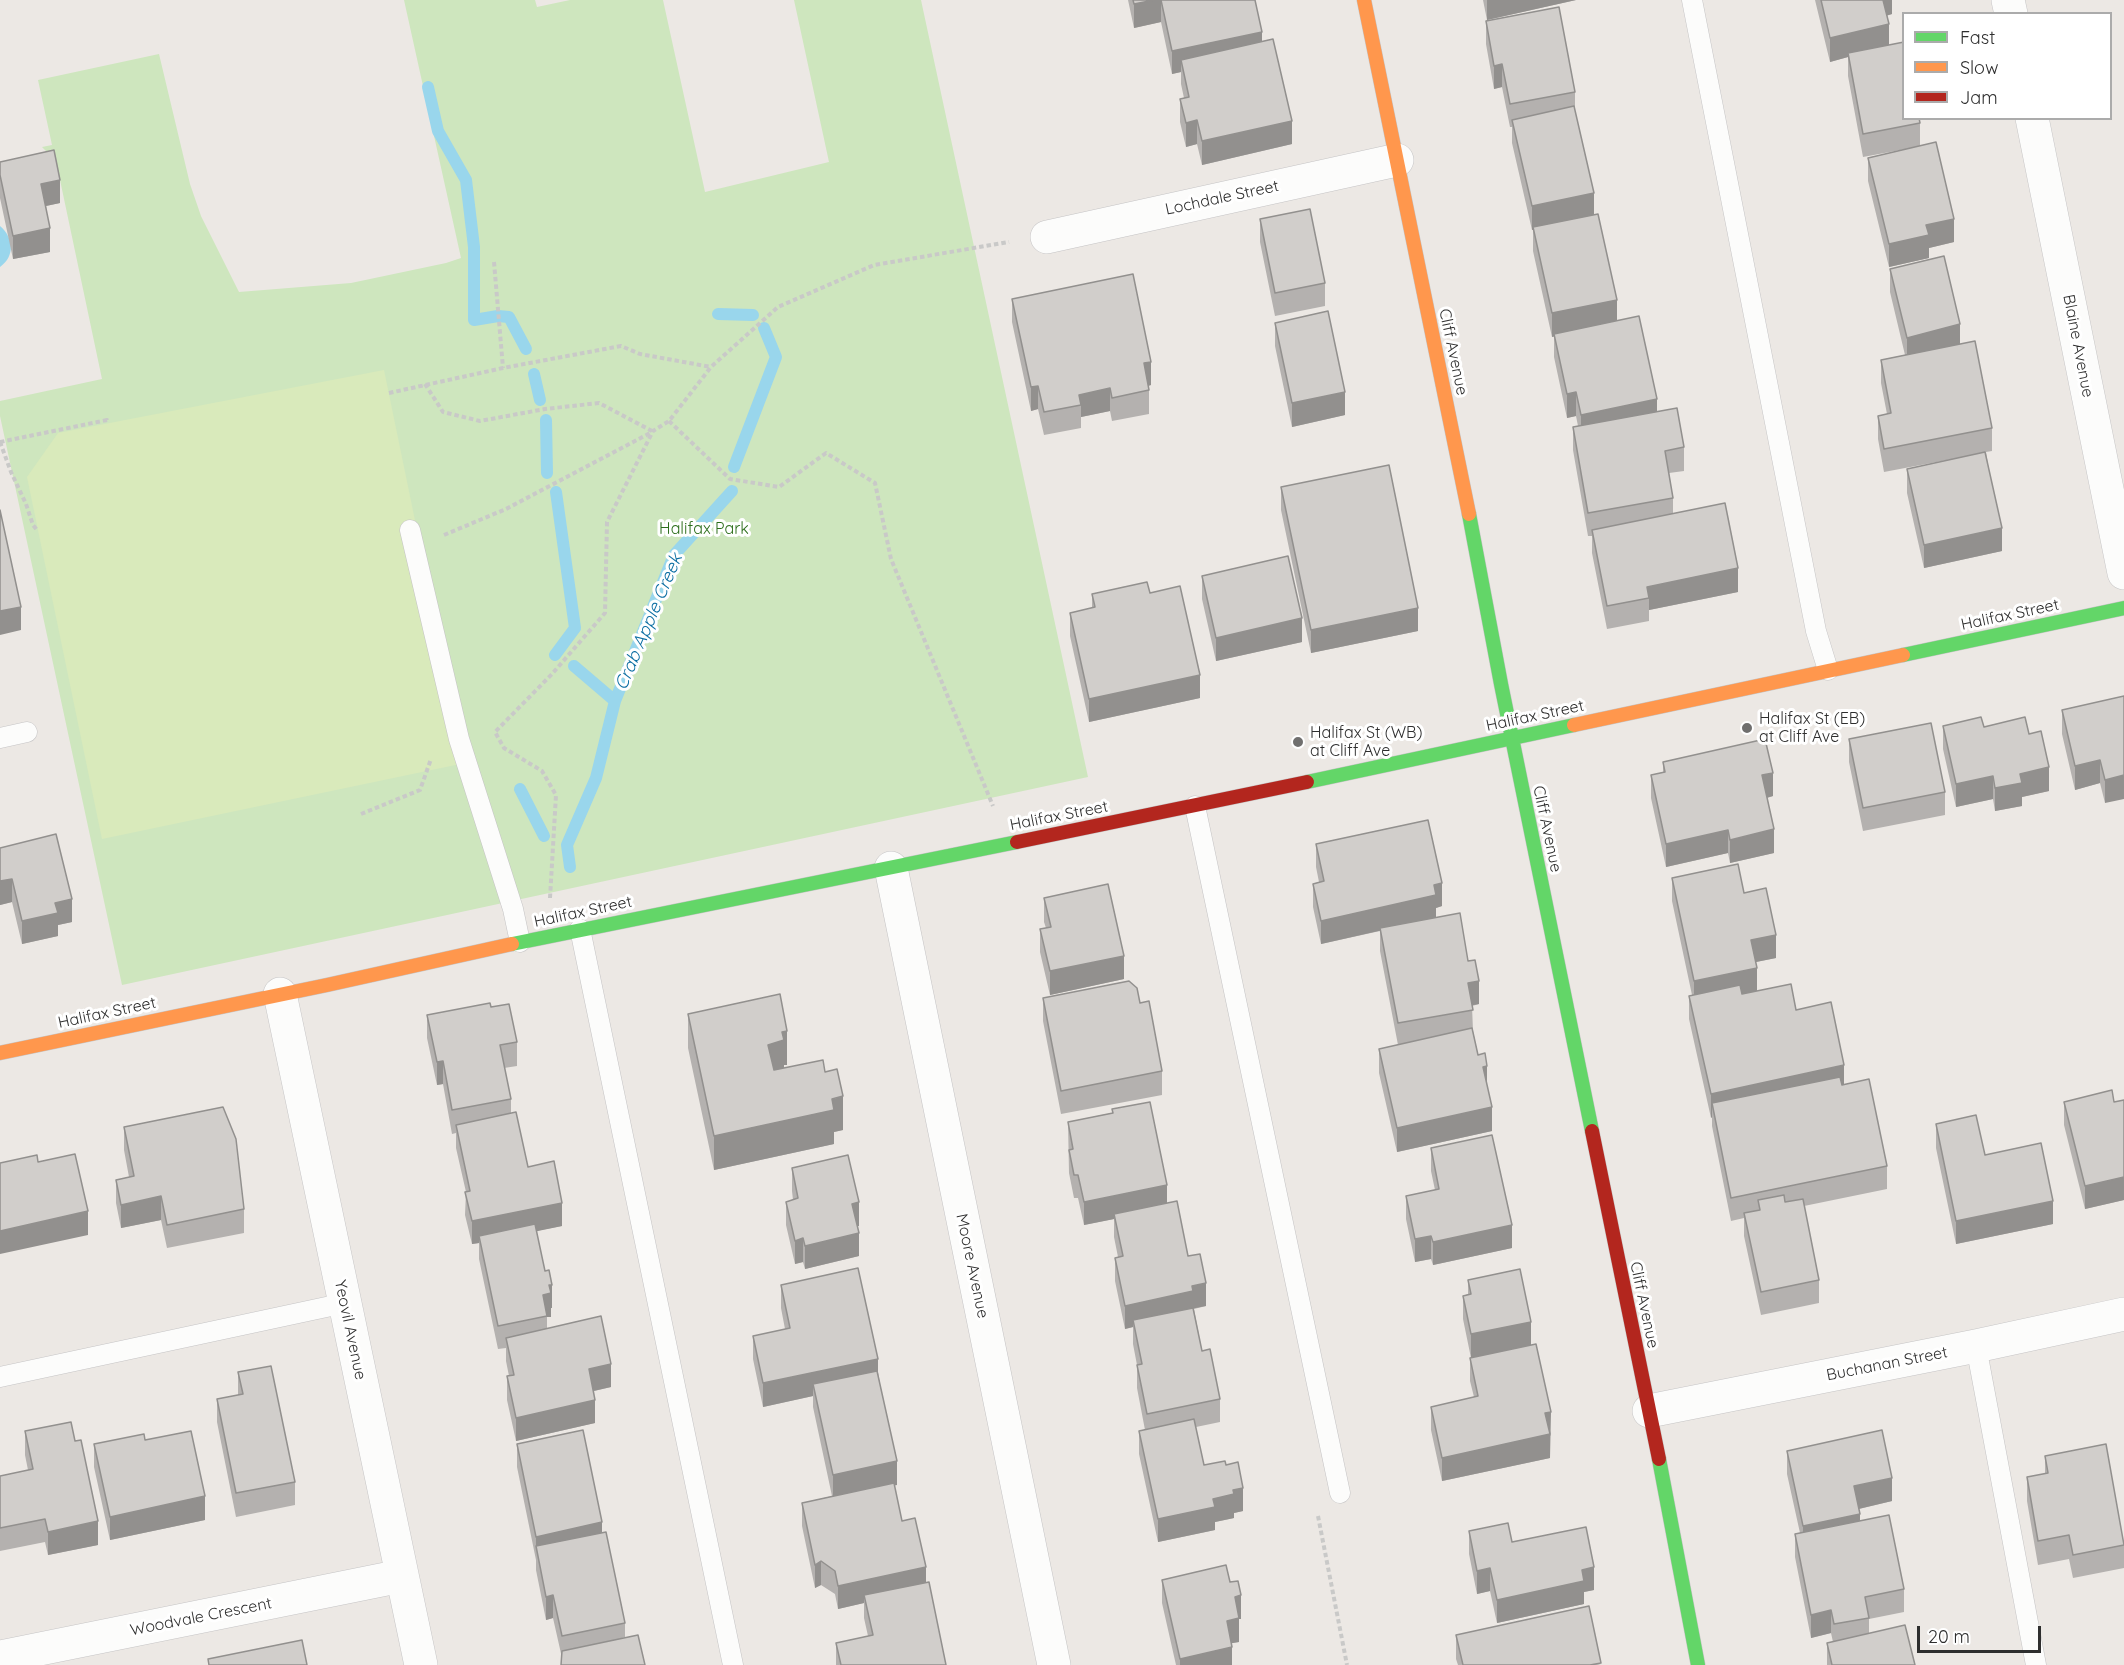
<!DOCTYPE html>
<style>
body{margin:0}
#map{position:relative;width:2124px;height:1665px;overflow:hidden;background:#ece8e4;font-family:Quicksand,sans-serif}
canvas{display:block}
.legend{position:absolute;left:1902px;top:12px;width:210px;height:108px;box-sizing:border-box;background:#fff;border:2px solid #ababab;margin:0;padding:8px 10px;list-style:none;font-size:18px;color:#2e2e2e}
.legend li{display:flex;align-items:center;gap:12px;height:30px}
.legend b{width:30px;border:2px solid #ababab}
.scale{position:absolute;left:1917px;top:1626px;width:124px;height:27px;box-sizing:border-box;border:3px solid #2e2e2e;border-top:0;padding-left:8px;font-size:18px;line-height:21px;white-space:nowrap;color:#2e2e2e;-webkit-text-stroke:4px #fff;paint-order:stroke}
</style>
<div id="map">
<canvas width="2124" height="1665"></canvas>
<ul class="legend">
<li><b style="height:8px;background:#63d668"></b>Fast</li>
<li><b style="height:8px;background:#ff974d"></b>Slow</li>
<li><b style="height:8px;background:#b3261e"></b>Jam</li>
</ul>
<div class="scale">20 m</div>
</div>
<script>
const ctx = document.querySelector('canvas').getContext('2d');
ctx.lineJoin = 'round';
function fillPath(path, color) { ctx.fillStyle = color; ctx.fill(path, 'evenodd'); }
function stroke(path, color, width, dash) { ctx.strokeStyle = color; ctx.lineWidth = width; ctx.lineCap = dash ? 'butt' : 'round'; ctx.setLineDash(dash || []); ctx.stroke(path); }
function write(font, color, halo, rows, align = 'center') {
  ctx.font = font + ' Quicksand,sans-serif'; ctx.lineWidth = 6; ctx.setLineDash([]); ctx.textBaseline = 'middle'; ctx.strokeStyle = halo; ctx.fillStyle = color; for (const [text, x, y, turn = 0] of rows) {
    ctx.save(); ctx.translate(x, y); ctx.rotate((+turn || 0) * Math.PI / 180); ctx.textAlign = isNaN(turn) ? turn : align; if (halo) ctx.strokeText(text, 0, 0); ctx.fillText(text, 0, 0); ctx.restore();
  }
}
const green = new Path2D(`
 M404 0H535L537 7 570 0H663L705 192 829 162 794 0H921L1088 777 122 985 0 416V401L102 379 56 161 42 147 52 145 38 80 159 54 190 184 201 216 239 292 351 283 446 263 461 258Z`);
const pitch = new Path2D(`
 M384 370 465 763 102 839 27 477 58 433Z`);
const water = new Path2D(`
 M0 226C14 238 15 256 0 267Z`);
const stream = new Path2D(`
 M428 87 438 131 466 180 474 247V320L498 316 509 317 526 349
 M718 314 753 315
 M534 374 540 400
 M546 420 547 473
 M734 467 776 357 764 328
 M555 655 575 628 556 492
 M615 701 674 555 732 491
 M520 789 544 836
 M570 867 567 845 596 778 615 701 574 666`);
const path = new Path2D(`
 M494 262 503 368
 M425 384 443 412 480 421 545 409 599 403 652 431
 M389 393 503 368 621 346 640 354 711 367
 M669 421 730 479 779 487 826 453 875 483 891 559 993 806
 M0 442 107 420 108 423
 M0 442 11 472 26 504 33 525 37 530
 M444 535 506 509 652 432
 M361 814 420 790 431 759
 M550 898 556 795 542 771 504 748 495 732 552 674 605 613 607 522 653 431 669 421 711 367 778 307 874 265 1009 242
 M1318 1516 1347 1665`);
const lane = new Path2D(`
 M1692 0 1816 631 1828 670
 M410 530 459 739 513 909 520 942
 M0 738 27 732
 M1195 806 1340 1493
 M580 929 733 1665
 M1976 1346 2036 1665
 M0 1377 345 1303`);
const street = new Path2D(`
 M2008 0 2011 14
 M2032 118 2124 573
 M1047 237 1397 160
 M891 868 1054 1665
 M280 994 421 1665
 M1649 1411 1976 1346 2124 1314
 M0 1657 401 1576`);
const fast = new Path2D(`
 M1469 514 1501 684 1592 1131
 M1903 655 2124 608
 M1307 782 1574 725
 M512 944 1017 842
 M1659 1459 1698 1665`);
const slow = new Path2D(`
 M1364 0 1469 514
 M1574 725 1903 655
 M0 1053 327 985 512 944`);
const jam = new Path2D(`
 M1017 842 1307 782
 M1592 1131 1659 1459`);
const wall = new Path2D(`
 M1128 0H1255L1262 42 1292 144 1202 165 1197 144 1186 147 1180 122V99L1184 98 1181 84V72L1172 74 1161 22 1134 28Z
 M1483 0H1576L1487 20Z
 M1815 0H1892V14L1886 16 1889 45 1920 123V145L1954 242 1929 248V258L1889 267 1868 181V158L1911 148 1863 157 1848 76V57L1830 62Z
 M1486 21 1575 92V113L1594 215 1617 321 1657 411 1684 447V471L1669 473 1673 498V513L1738 592 1649 610V621L1607 629 1592 553V536H1588L1573 450V427L1578 426 1576 416 1567 418 1554 357V336L1552 337 1533 251V229L1532 230 1512 143V127H1510L1502 87 1494 89 1486 44Z
 M0 162 60 203 46 206 50 252 13 259 0 198Z
 M1260 219 1325 283V306L1275 316 1260 242Z
 M1890 269 1960 344 1992 428V451L1986 452 2002 551 1924 568 1907 493V469L1968 456 1884 472 1878 439V416L1887 414 1881 383V360L1905 355 1890 292Z
 M1012 299 1151 385 1148 386 1149 390V414L1112 421 1110 411 1081 417V428L1044 435 1038 409 1031 411 1012 322Z
 M1275 323 1345 415 1292 427 1275 346Z
 M1281 487 1418 631 1311 653 1281 510Z
 M1202 576 1302 642 1216 661 1202 599Z
 M1150 593 1200 698 1089 722 1070 636V613L1092 608V594Z
 M2124 696 2105 803 2100 783 2075 790 2062 734V710Z
 M1943 726 1984 727 2029 734 2049 791 2022 797V806L1995 811 1993 799 1956 807 1943 749Z
 M1849 739 1945 792V815L1863 831 1849 762Z
 M1663 762 1773 796 1767 798 1774 853 1730 863 1728 853 1666 867 1651 798V775L1663 772Z
 M1316 844 1442 906 1436 908V918L1468 961 1479 1004 1472 1006 1473 1031 1478 1055 1487 1087 1492 1131 1397 1152 1379 1073V1049L1398 1045 1380 951V931L1321 944 1313 907V884L1319 882 1316 867Z
 M0 848 72 922 58 925V936L22 944 12 902 0 905Z
 M1672 878 1744 893 1776 958 1756 962 1757 991 1796 1010 1844 1084 1887 1166V1189L1804 1206 1819 1280V1303L1761 1315 1744 1236V1218L1731 1221 1712 1126V1117L1711 1118 1689 1019V996L1692 995 1672 901Z
 M1044 898 1124 979 1050 995 1040 952V929L1046 928 1044 922Z
 M1043 998 1140 1003 1162 1071V1095L1061 1114 1043 1021Z
 M491 1007 517 1042V1066L504 1068 511 1099V1113L528 1167 562 1226 536 1231 552 1308H551V1317H547V1328L611 1387 594 1391 595 1423 516 1441 507 1400V1376H509L506 1361V1348L498 1349 479 1259V1243L472 1244 465 1215 466 1192 456 1148V1133L452 1134 443 1084 437 1085 427 1038V1015Z
 M688 1014 787 1065H784V1068L825 1072 843 1130 834 1132V1144L714 1170 688 1048Z
 M2124 1100V1200L2085 1209 2064 1125V1102H2114Z
 M1112 1109 1167 1203 1188 1256 1206 1306 1194 1309 1202 1351 1220 1399V1422L1196 1427 1204 1465H1226L1243 1511 1234 1513V1518L1215 1522V1530L1158 1542 1139 1454V1431L1145 1430 1137 1388V1365L1133 1344V1327L1125 1329 1115 1281V1258L1118 1257 1114 1237V1219L1084 1225 1078 1198H1074L1069 1173 1068 1122 1112 1113Z
 M1936 1124 1985 1155 2053 1224 1956 1244 1936 1148Z
 M124 1127 244 1209V1233L167 1248 161 1220 121 1228 116 1203V1180L129 1177 124 1150Z
 M1431 1148 1512 1248 1433 1265 1431 1259 1415 1262 1406 1219V1196L1435 1190 1431 1171Z
 M792 1168 859 1226H858L859 1256 805 1269 803 1262 795 1264 786 1225V1202L793 1200 792 1191Z
 M1520 1269 1471 1358 1463 1319V1296L1468 1294V1280Z
 M781 1285 878 1372 897 1485H894L902 1521 926 1583 946 1665H836V1643L868 1636 864 1618V1603L838 1609 835 1594 821 1585 815 1588 802 1526V1503L832 1496 813 1407V1396L763 1407 753 1359V1336L785 1329 781 1308Z
 M1470 1358 1551 1435 1550 1436V1458L1442 1481 1431 1430V1407L1474 1397 1470 1381Z
 M238 1372 295 1482V1505L236 1517 217 1422V1399L238 1395Z
 M25 1431 98 1545 48 1555 45 1542 0 1551V1476L28 1470 25 1455Z
 M145 1440 205 1520 110 1540 94 1467V1444Z
 M517 1444 602 1532 625 1623V1637L562 1658 553 1618 546 1620 536 1570V1560L517 1467Z
 M1787 1451 1892 1501 1859 1509 1860 1521 1904 1589V1612L1869 1619V1633L1915 1665H1827V1643L1833 1642 1831 1633 1811 1638 1795 1557V1534L1800 1533 1787 1474Z
 M2045 1456 2124 1541V1568L2073 1578 2069 1559 2038 1565 2027 1501V1477L2045 1474Z
 M1469 1531 1512 1542 1594 1590 1584 1592V1604L1497 1623 1490 1591 1477 1594 1469 1554Z
 M1162 1580 1230 1582 1241 1619H1239V1642L1231 1643 1232 1665H1176L1162 1603Z
 M1456 1635 1601 1665H1458L1456 1659Z`);
const shadedWall = new Path2D(`
 M1154 0H1161V22L1134 28V4Z
 M1487 0H1576L1487 20Z
 M1881 0H1892V14L1881 17Z
 M1889 24V48L1848 53V57L1830 62V38Z
 M1262 32V56L1181 60V72L1172 74V51Z
 M1502 64V87L1494 89V66Z
 M1197 120V144L1186 147V123Z
 M1292 121V144L1202 165V141Z
 M60 180V203L41 207V184Z
 M1594 193V216L1532 230V206Z
 M1954 219V242L1929 248V258L1889 267V244L1926 225Z
 M50 228V252L13 259V236Z
 M1617 300V323L1552 337V313Z
 M1960 324V347L1907 361V338Z
 M1151 362V385L1144 387V363Z
 M1038 386V409L1031 411V387Z
 M1110 388V411L1081 417V405L1079 395Z
 M1345 392V415L1292 427V403Z
 M1576 392V416L1567 418V394Z
 M1657 399V423L1581 439V415Z
 M2002 528V551L1924 568V545Z
 M1738 568V592L1649 610V598L1647 587Z
 M21 607V630L0 635V611Z
 M1418 608V631L1311 653V630Z
 M1302 618V642L1216 661V638Z
 M1200 675V698L1089 722V699Z
 M2100 760V783L2075 790V766Z
 M2049 767V791L2022 797V806L1995 811V788L2020 774Z
 M1773 773V796L1762 799V775Z
 M2124 775V799L2105 803V780Z
 M1993 776V799L1956 807V784Z
 M1774 829V853L1730 863V840Z
 M1728 830V853L1666 867V844Z
 M12 879V902L0 905V881Z
 M1442 883V906L1436 908V918L1321 944V921L1434 885Z
 M72 899V922L58 925V936L22 944V921L55 903Z
 M1776 935V958L1751 963V940Z
 M1124 956V979L1050 995V971Z
 M1757 968V991L1694 1004V981Z
 M1479 981V1004L1468 1006V983Z
 M787 1031V1065H784V1075L768 1079V1045L782 1032Z
 M443 1061V1084L437 1085V1062Z
 M1844 1065V1088L1712 1103V1117L1711 1118V1094Z
 M1487 1066V1089L1483 1067Z
 M843 1096V1130L834 1132V1144L714 1170V1136Z
 M1492 1107V1131L1397 1152V1128Z
 M2124 1177V1200L2085 1209V1186Z
 M1167 1185V1208L1114 1214V1219L1084 1225V1202Z
 M161 1196V1220L121 1228V1205Z
 M2053 1201V1224L1956 1244V1221Z
 M859 1202V1226L852 1227V1204Z
 M562 1203V1226L480 1243 479 1236V1243L472 1244V1221Z
 M88 1211V1235L0 1254V1231Z
 M1512 1225V1248L1433 1265V1242Z
 M859 1233V1256L805 1269V1246Z
 M1431 1236V1259L1415 1262V1239Z
 M803 1238V1262L795 1264V1241Z
 M1206 1283V1306L1133 1320V1327L1125 1329V1306L1192 1286Z
 M549 1285H552V1308H551V1317H547L543 1295Z
 M1531 1322V1345L1471 1358V1334Z
 M878 1359V1382L813 1384V1396L763 1407V1383Z
 M611 1364V1387L589 1392V1369Z
 M595 1400V1423L516 1441V1418Z
 M1551 1412 1550 1458 1442 1481V1458L1545 1413Z
 M897 1461V1485L833 1498V1475Z
 M1892 1478V1501L1854 1510V1486Z
 M1243 1488V1511L1234 1513V1518L1215 1522V1530L1158 1542V1519L1213 1499 1233 1490Z
 M205 1496V1520L110 1540V1517Z
 M1860 1514V1537L1803 1549V1526Z
 M98 1521V1545L48 1555V1532Z
 M602 1522V1546H536V1560V1537Z
 M821 1561V1585L815 1588V1565Z
 M926 1567V1590L864 1595V1603L838 1609V1586Z
 M1594 1567V1590L1584 1592V1604L1497 1623V1600L1582 1570Z
 M1490 1568V1591L1477 1594V1571Z
 M553 1595V1618L546 1620V1597Z
 M1241 1595V1619H1239V1642L1227 1644V1621L1235 1597Z
 M1831 1610V1633L1811 1638V1615Z
 M1232 1647V1665H1180V1659Z`);
const building = new Path2D(`
 M1133 0H1154L1134 4Z
 M1161 0H1255L1262 32 1172 51Z
 M1821 0H1883L1889 24 1830 38Z
 M1559 7 1575 92 1510 104 1502 64 1494 66 1486 21Z
 M1273 39 1292 121 1202 141 1197 120 1186 123 1180 99 1189 97 1181 60Z
 M1904 42V118H1919L1920 123 1863 134 1848 53Z
 M1574 106 1594 193 1532 206 1512 120Z
 M1936 142 1954 219 1926 225 1929 235 1889 244 1868 158Z
 M54 150 60 180 41 184 50 228 13 236 0 175V162Z
 M1310 209 1325 283 1275 293 1260 219Z
 M1598 214 1617 300 1552 313 1533 227Z
 M1944 256 1960 324 1907 338 1890 269Z
 M1133 274 1151 362 1144 363 1149 390 1112 398 1110 388 1079 395 1081 405 1044 412 1038 386 1031 387 1012 299Z
 M1328 311 1345 392 1292 403 1275 323Z
 M1639 316 1657 399 1581 415 1576 392 1567 394 1554 334Z
 M1975 341 1992 428 1884 449 1878 416 1891 413 1881 360Z
 M1677 408 1684 447 1665 451 1673 498 1588 513 1573 427Z
 M1985 452 2002 528 1924 545 1907 469Z
 M1389 465 1418 608 1311 630 1281 487Z
 M1725 503 1738 568 1647 587 1649 598 1607 606 1592 530Z
 M0 510 21 607 0 611Z
 M1288 556 1302 618 1216 638 1202 576Z
 M1147 582 1150 593 1180 586 1200 675 1089 699 1070 613 1095 607 1092 594Z
 M2124 696V775L2105 780 2100 760 2075 766 2062 710Z
 M1981 717 1984 727 2025 717 2029 734 2041 731 2049 767 2020 774 2022 783 1995 788 1993 776 1956 784 1943 726Z
 M1931 723 1945 792 1863 808 1849 739Z
 M1765 739 1773 773 1762 775 1774 829 1730 840 1728 830 1666 844 1651 775 1665 772 1663 762Z
 M1428 820 1442 883 1434 885 1436 895 1321 921 1313 884 1324 881 1316 844Z
 M56 834 72 899 55 903 58 913 22 921 12 879 0 881V848Z
 M1738 864 1744 893 1766 888 1776 935 1751 940 1757 968 1694 981 1672 878Z
 M1108 884 1124 956 1050 971 1040 929 1051 927 1044 898Z
 M1460 913 1468 961 1475 960 1479 981 1468 983 1473 1010 1398 1023 1380 928Z
 M1129 981 1137 988 1140 1003 1149 1001 1162 1071 1061 1091 1043 998Z
 M1791 984 1796 1010 1831 1002 1844 1065 1711 1094 1689 996 1740 985 1742 994Z
 M780 994 787 1031 782 1032 784 1040 768 1045 774 1070 823 1060 825 1072 837 1069 843 1096 832 1099 834 1110 714 1136 688 1014Z
 M490 1003 491 1007 509 1004 517 1042 500 1045 511 1099 452 1110 443 1061 437 1062 427 1015Z
 M1472 1028 1478 1055 1485 1053 1487 1066 1483 1067 1492 1107 1397 1128 1379 1049Z
 M1840 1077 1842 1085 1869 1079 1887 1166 1731 1198 1712 1103Z
 M2112 1090 2114 1102 2124 1100V1177L2085 1186 2064 1102Z
 M1150 1102 1167 1185 1084 1202 1078 1175H1074L1069 1150 1073 1149 1068 1122 1113 1113 1112 1109Z
 M223 1107 236 1139 244 1209 167 1225 161 1196 121 1205 116 1180 134 1176 124 1127Z
 M516 1112 528 1167 554 1161 562 1203 472 1221 465 1192 470 1191 456 1125Z
 M1976 1115 1985 1155 2041 1143 2053 1201 1956 1221 1936 1124Z
 M1492 1135 1512 1225 1433 1242 1431 1236 1415 1239 1406 1196 1439 1189 1431 1148Z
 M75 1154 88 1211 0 1231V1163L37 1155 38 1162Z
 M848 1155 859 1202 852 1204 859 1233 805 1246 803 1238 795 1241 786 1202 798 1198 792 1168Z
 M1784 1195 1785 1202 1803 1199 1819 1280 1761 1292 1744 1213 1760 1210 1758 1200Z
 M1177 1201 1188 1256 1200 1254 1206 1283 1192 1286 1193 1291 1125 1306 1115 1258 1123 1256 1114 1214Z
 M535 1224 545 1271 549 1270 552 1285H549L551 1293 543 1295 547 1316 498 1326 479 1236Z
 M858 1268 878 1359 763 1383 753 1336 790 1328 781 1285Z
 M1520 1269 1531 1322 1471 1334 1463 1296 1471 1294 1468 1280Z
 M1193 1308 1202 1351 1210 1349 1220 1399 1147 1414 1137 1365 1142 1364 1133 1320Z
 M601 1316 611 1364 589 1369 595 1400 516 1418 507 1376 514 1375 506 1338Z
 M1536 1344 1551 1412 1545 1413 1550 1434 1442 1458 1431 1407 1478 1396 1470 1358Z
 M271 1366 295 1482 236 1493 217 1399 243 1394 238 1372Z
 M877 1371 897 1461 833 1475 813 1384Z
 M1194 1419 1204 1465 1225 1461 1226 1465 1238 1462 1243 1488 1233 1490 1234 1494 1213 1499 1215 1507 1158 1519 1139 1431Z
 M71 1422 75 1441 81 1440 98 1521 48 1532 45 1519 0 1528V1476L33 1469 25 1431Z
 M583 1430 602 1522 536 1537 517 1444Z
 M1882 1430 1892 1478 1854 1486 1860 1514 1803 1526 1787 1451Z
 M191 1431 205 1496 110 1517 94 1444 144 1434 145 1440Z
 M2106 1444 2124 1545 2073 1555 2069 1535 2038 1541 2027 1477 2048 1473 2045 1456Z
 M894 1483 902 1521 915 1518 926 1567 838 1586 835 1571 821 1561 815 1565 802 1503Z
 M1889 1515 1904 1589 1865 1597 1869 1618 1834 1624 1831 1610 1811 1615 1795 1534Z
 M1508 1523 1512 1542 1586 1527 1594 1567 1582 1570 1584 1581 1497 1600 1490 1568 1477 1571 1469 1531Z
 M606 1532 625 1623 562 1636 553 1595 546 1597 536 1546Z
 M1226 1565 1230 1582 1238 1581 1241 1595 1235 1597 1239 1618 1227 1621 1232 1647 1180 1659 1162 1580Z
 M929 1582 946 1665H841L836 1643 873 1635 864 1595Z
 M1589 1606 1601 1663 1590 1665H1463L1456 1635Z
 M1905 1625 1915 1665H1832L1827 1643Z
 M638 1635 645 1665H561L562 1651Z
 M302 1640 307 1665H209L208 1659Z`);
const markers = [
 [1747,728,6,"#706f6e"],
 [1298,742,6,"#706f6e"]
];
const streetNames = [
 ["Lochdale Street",1222,198,-12],
 ["Blaine Avenue",2078,346,79],
 ["Cliff Avenue",1453,352,78],
 ["Halifax Street",2010,615,-12],
 ["Halifax Street",1535,716,-12],
 ["Halifax Street",1059,816,-11],
 ["Cliff Avenue",1547,829,78],
 ["Halifax Street",583,912,-12],
 ["Halifax Street",107,1013,-12],
 ["Moore Avenue",972,1266,78],
 ["Cliff Avenue",1644,1305,78],
 ["Yeovil Avenue",350,1330,78],
 ["Buchanan Street",1887,1364,-11],
 ["Woodvale Crescent",201,1617,-11]
];
const parkNames = [
 ["Halifax Park",704,529]
];
const poiNames = [
 ["Halifax St (EB)",1759,719],
 ["at Cliff Ave",1759,737],
 ["Halifax St (WB)",1310,733],
 ["at Cliff Ave",1310,751]
];
const waterNames = [
 ["Crab Apple Creek",649,622,-67]
];
fillPath(green, '#cee6be');
fillPath(pitch, '#d9eabb');
fillPath(water, '#99d6ec');
stroke(stream, '#99d6ec', 12);
stroke(lane, '#c5c4c5', 21);
stroke(street, '#c5c4c5', 34);
stroke(fast, '#c5c4c5', 15);
stroke(slow, '#c5c4c5', 15);
stroke(jam, '#c5c4c5', 15);
stroke(path, '#c9c9c8', 4, [4.5, 3]);
stroke(lane, '#fcfcfb', 20);
stroke(street, '#fcfcfb', 33);
stroke(fast, '#63d668', 14);
stroke(slow, '#ff974d', 14);
stroke(jam, '#b3261e', 14);
fillPath(wall, '#b4b1af');
fillPath(shadedWall, '#92908e');
fillPath(building, '#d1cecb');
stroke(building, '#92908e', 1.5);
for (const [x, y, r, color] of markers) { const dot = new Path2D(); dot.arc(x, y, r, 0, 2 * Math.PI); ctx.fillStyle = color; ctx.fill(dot); stroke(dot, '#fff', 2); }
write('16px', '#2e2e2e', '#fff', streetNames);
write('16px', '#2c6e1b', '#fff', parkNames);
write('16px', '#2e2e2e', '#fff', poiNames, 'left');
write('italic 18px', '#0d6fa3', '#fff', waterNames);
</script>
